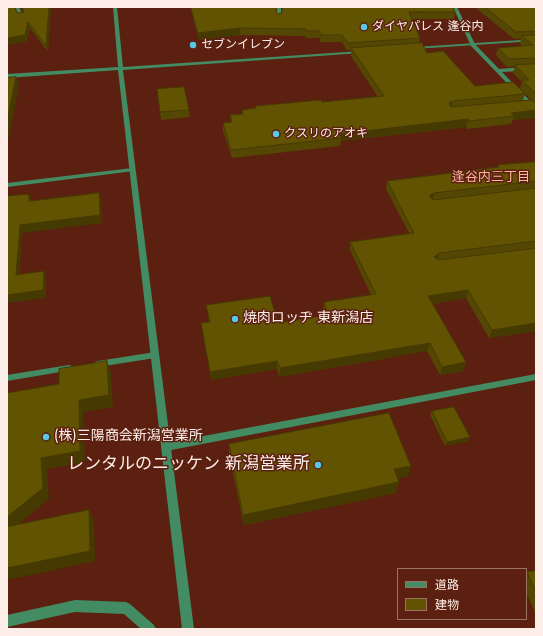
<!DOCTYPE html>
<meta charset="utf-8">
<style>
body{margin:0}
#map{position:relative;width:543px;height:636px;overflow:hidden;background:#5b2010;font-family:Jost,"Noto Sans JP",sans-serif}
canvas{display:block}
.frame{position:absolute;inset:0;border:8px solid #fdede8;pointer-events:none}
.legend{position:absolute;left:397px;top:568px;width:130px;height:52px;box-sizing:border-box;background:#5b2010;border:1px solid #9c7266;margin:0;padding:5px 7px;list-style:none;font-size:12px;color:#fdede8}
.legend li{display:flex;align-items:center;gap:8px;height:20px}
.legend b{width:20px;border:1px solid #9c7266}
</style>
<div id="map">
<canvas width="543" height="636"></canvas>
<div class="frame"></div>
<ul class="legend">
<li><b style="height:5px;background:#438b62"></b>道路</li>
<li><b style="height:11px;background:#625303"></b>建物</li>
</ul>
</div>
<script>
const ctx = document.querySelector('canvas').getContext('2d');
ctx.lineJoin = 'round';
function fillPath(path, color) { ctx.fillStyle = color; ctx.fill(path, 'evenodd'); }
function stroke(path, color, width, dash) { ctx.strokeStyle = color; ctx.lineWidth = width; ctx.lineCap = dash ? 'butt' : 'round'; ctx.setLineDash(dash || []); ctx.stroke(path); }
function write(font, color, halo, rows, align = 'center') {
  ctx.font = font + ' Jost,"Noto Sans JP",sans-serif'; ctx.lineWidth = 3; ctx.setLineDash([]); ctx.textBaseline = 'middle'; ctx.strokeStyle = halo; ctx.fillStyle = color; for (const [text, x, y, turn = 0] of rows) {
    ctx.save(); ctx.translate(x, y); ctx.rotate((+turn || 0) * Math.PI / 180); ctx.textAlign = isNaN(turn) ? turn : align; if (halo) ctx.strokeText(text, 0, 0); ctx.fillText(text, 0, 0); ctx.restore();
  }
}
const service = new Path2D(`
 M75 600 126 602 130 604 154 625 156 629H141L124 614 75 612 7 627V615Z`);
const minor = new Path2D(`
 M15 7H19L24 18H20Z
 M277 7H281V18L279 19 277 18Z
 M453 7H457L475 44 499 69 536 66V70L502 72 536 107V112L534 111 471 46Z
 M132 168 134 169V171L7 187V183Z
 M155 352 158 353 159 355 158 357 155 358 98 367 95 366 94 364 95 362 98 361Z
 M69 365 72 366 73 368 72 370 7 381V375Z
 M536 374V380L166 451 163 450 161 447 163 444 166 443Z`);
const tertiary = new Path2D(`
 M113 7H117L123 67 361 51 363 52 361 53 123 70 194 629H182L118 70 7 78V74L118 67Z
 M536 39V41L415 49 413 48 415 47Z`);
const wall = new Path2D(`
 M7 7 17 13 23 12 21 7H51L48 52 30 28 27 41 7 45Z
 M190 7H277L276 12 278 14 455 12 454 19H412L420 38 419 43 427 53 475 86 525 94 523 100H531L520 88 522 82 513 73 515 66 507 67 496 55 498 48 522 46 520 44 521 39H514L475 7H536V118L513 120 511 124 467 129 466 127 341 141 340 146 232 158 223 131V123H231L230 115 242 114V110L255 108V106L322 102 378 97 351 56V50H347L342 42H320V38H306L305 36 240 35 199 40Z
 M157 89 189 110 190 117 161 120Z
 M536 162V331L489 338 466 298 432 304 463 371 440 375 427 351 279 377 277 369 211 380 201 323 209 322 206 305 278 323 325 316 323 310 324 302 371 295 350 250V242L409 233 386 189 387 181 497 167 498 165Z
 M432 411 468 441 445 446 430 415Z
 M229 444 408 476 397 478 399 482 396 493 244 525 229 455Z
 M536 571V615L526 592V574L527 572Z`);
const shadedWall = new Path2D(`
 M49 7H51L48 52 46 46Z
 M28 22 30 28 27 41 7 45V38Z
 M240 28V35L199 40 198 33Z
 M16 77 19 86 8 142 7 140V122Z
 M453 101 451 109 449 103Z
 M536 110V118L513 120 514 116 511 113Z
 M468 119 466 127 341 141V138L339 134Z
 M99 193 101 200 102 223 22 233 19 282 16 275 20 225Z
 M434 193 432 202 429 196Z
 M29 194 32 201H29Z
 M439 253 437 262 434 257Z
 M44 271 46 278V298L7 303V295Z
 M468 290 466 298 426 305 428 296Z
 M536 323V331L489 338 492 330Z
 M430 343 427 351 279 377 280 368Z
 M107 361 111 373 113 407 83 412 85 462 47 469 49 499 7 534V517L41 458 79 400Z
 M277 361V369L211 380 210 372Z
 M466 362 463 371 440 375 442 367Z
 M470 437 468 441 445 446 447 442Z
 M411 466 408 476 391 480 394 469Z
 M399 482 396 493 244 525 243 515Z
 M89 510 94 521 95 561 7 580V568Z`);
const building = new Path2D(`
 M7 7H15L17 13 24 12 22 7H49L46 46 28 22 25 35 7 38Z
 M191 7H276V11L278 14 282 13V7H453L455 12H409L420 38 348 43 342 35H320V31H306V29L240 28 198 33Z
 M485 7H536V31L516 32Z
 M536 35V58L509 59 498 48 533 45 522 36Z
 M422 43 427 53 443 51 475 86 513 82 525 94 453 101 449 103 451 107 531 100 536 103V110L511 113 514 116 469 121 468 119 339 134 341 138 231 150 223 123 232 122 230 115 243 114 242 110 256 108 255 106 321 100 322 102 384 96 351 48Z
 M536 64V94L522 80H529L515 65Z
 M16 77 7 122V78Z
 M184 87 189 110 160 112 157 89Z
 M536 162V181L434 193 429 196 433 200 536 188V241L439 253 434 257 439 260 536 248V323L492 330 468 290 428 296 466 362 442 367 430 343 280 368 277 361 210 372 201 323 210 322 206 305 270 296 278 323 328 315 324 302 376 294 350 242 414 233 387 181 499 167 498 165Z
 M99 193 100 215 20 225 16 275 44 271 43 290 7 295V196L29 194V201Z
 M107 361 109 395 79 400 80 451 41 458 43 488 7 517V393L59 384V369Z
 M454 407 470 437 447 442 432 411Z
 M389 413 411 466 394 469 399 482 243 515 229 444Z
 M89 510 90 551 7 568V527Z
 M536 571V592L527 572Z`);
const markers = [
 [364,27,4,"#58c8e4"],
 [193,45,4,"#58c8e4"],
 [276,134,4,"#58c8e4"],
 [235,319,4,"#58c8e4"],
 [46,437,4,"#58c8e4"],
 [318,465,4,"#58c8e4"]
];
const farPoinames = [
 ["ダイヤパレス 逢谷内",372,27],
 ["セブンイレブン",201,45],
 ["クスリのアオキ",284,134]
];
const farNeighbourhoodnames = [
 ["逢谷内三丁目",491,178]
];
const poiNames = [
 ["焼肉ロッヂ 東新潟店",243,319],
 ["(株)三陽商会新潟営業所",54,437]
];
const nearPoinames = [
 ["レンタルのニッケン 新潟営業所",310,465]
];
fillPath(service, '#438b62');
fillPath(minor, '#438b62');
fillPath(tertiary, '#438b62');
fillPath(wall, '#544703');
fillPath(shadedWall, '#453a02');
fillPath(building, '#625303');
stroke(building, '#453a02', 1);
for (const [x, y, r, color] of markers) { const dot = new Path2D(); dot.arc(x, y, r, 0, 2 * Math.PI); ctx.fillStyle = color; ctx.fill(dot); stroke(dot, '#5b2010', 1.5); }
write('12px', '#fdede8', '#5b2010', farPoinames, 'left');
write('13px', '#feb5a0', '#5b2010', farNeighbourhoodnames);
write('14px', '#fdede8', '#5b2010', poiNames, 'left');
write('17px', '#fdede8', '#5b2010', nearPoinames, 'right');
</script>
